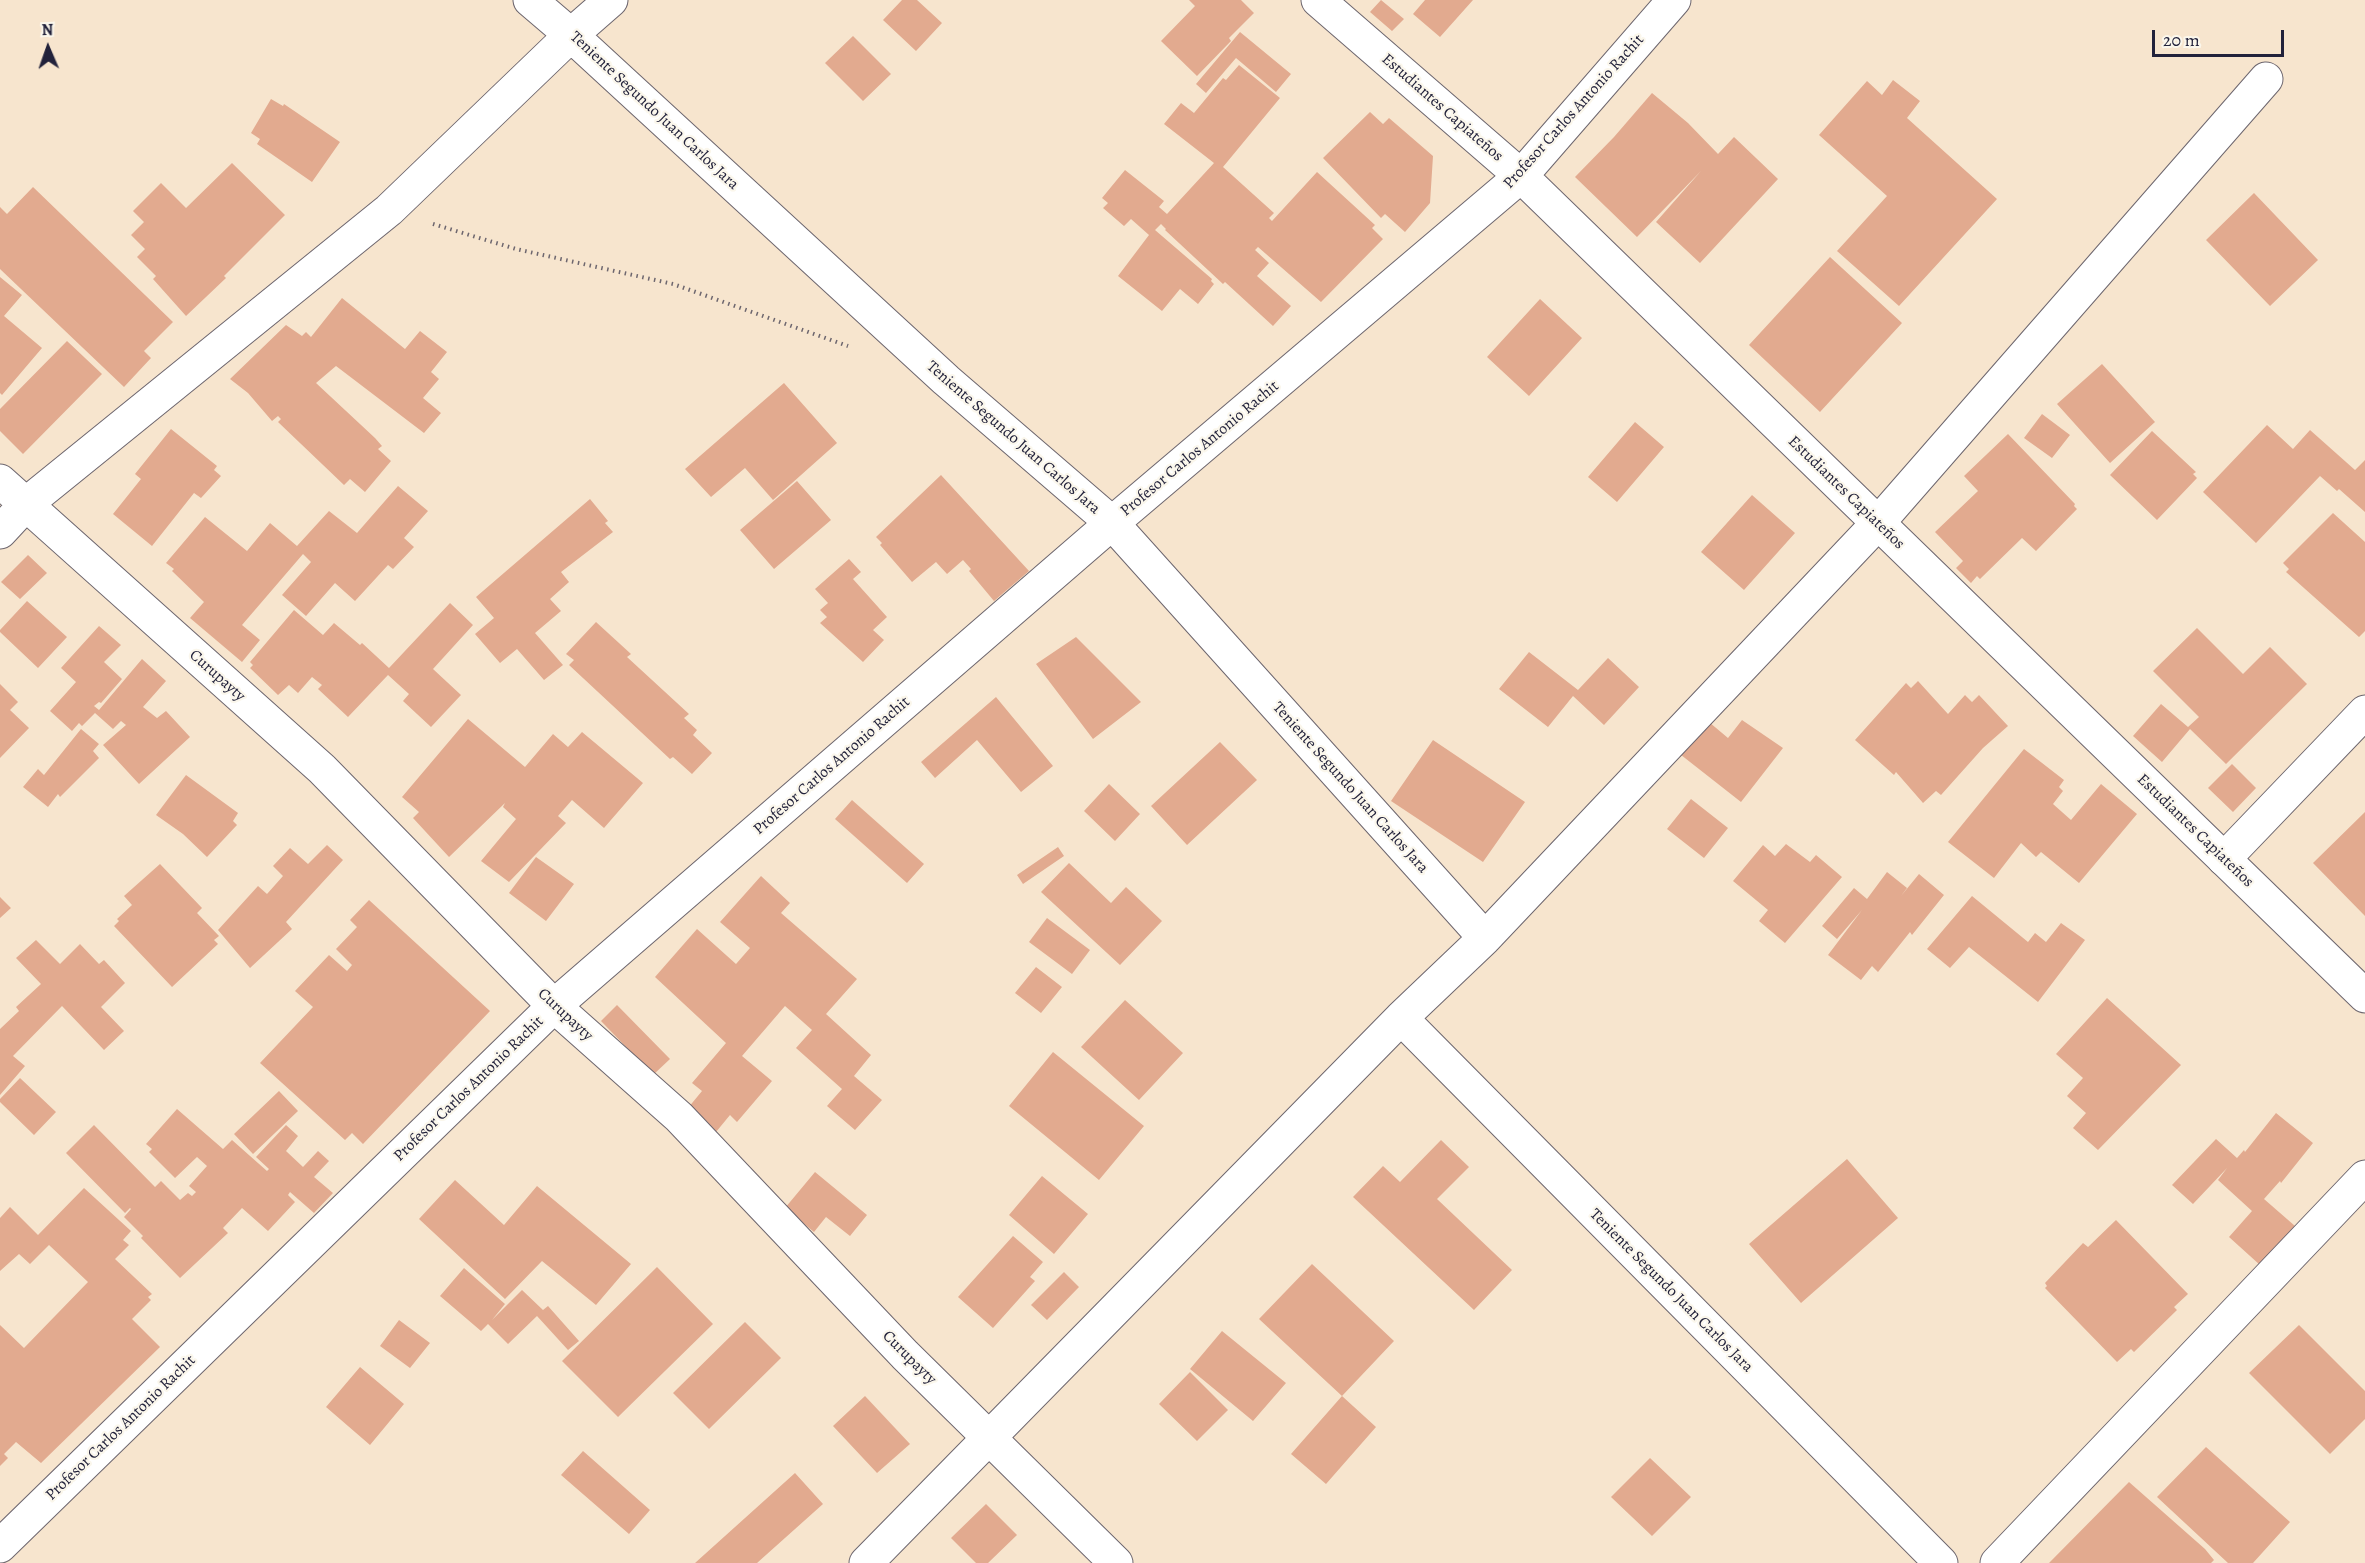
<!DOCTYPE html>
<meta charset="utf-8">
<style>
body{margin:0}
#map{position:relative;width:2365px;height:1563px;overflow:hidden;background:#f7e5ce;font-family:Alegreya,serif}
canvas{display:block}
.north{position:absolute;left:18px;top:18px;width:60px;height:60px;-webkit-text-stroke:4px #fbf7ec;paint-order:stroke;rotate:358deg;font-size:16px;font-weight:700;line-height:24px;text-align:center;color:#22223b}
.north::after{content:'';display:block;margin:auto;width:21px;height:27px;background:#22223b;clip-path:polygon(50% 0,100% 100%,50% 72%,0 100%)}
.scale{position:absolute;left:2152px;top:30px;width:132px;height:27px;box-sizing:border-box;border:3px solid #22223b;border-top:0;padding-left:8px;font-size:18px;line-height:21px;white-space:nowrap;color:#22223b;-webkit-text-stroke:4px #fbf7ec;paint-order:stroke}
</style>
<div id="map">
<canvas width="2365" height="1563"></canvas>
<div class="north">N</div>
<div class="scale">20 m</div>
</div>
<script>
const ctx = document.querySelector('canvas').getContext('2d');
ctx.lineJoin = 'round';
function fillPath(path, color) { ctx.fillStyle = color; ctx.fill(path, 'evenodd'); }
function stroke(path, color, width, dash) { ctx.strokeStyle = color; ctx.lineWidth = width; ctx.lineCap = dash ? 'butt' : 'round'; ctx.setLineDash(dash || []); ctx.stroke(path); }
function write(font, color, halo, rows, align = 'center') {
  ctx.font = font + ' Alegreya,serif'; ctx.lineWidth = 4.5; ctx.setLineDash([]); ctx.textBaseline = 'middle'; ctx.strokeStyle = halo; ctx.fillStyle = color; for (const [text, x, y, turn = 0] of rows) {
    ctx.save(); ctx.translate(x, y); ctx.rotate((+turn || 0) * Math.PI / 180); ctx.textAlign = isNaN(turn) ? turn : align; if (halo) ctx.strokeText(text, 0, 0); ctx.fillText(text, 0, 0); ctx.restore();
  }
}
const building = new Path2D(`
 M902 0H917L942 23 916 51 883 20Z
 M1189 0H1241L1254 13 1229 38 1231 41 1197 76 1161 41 1195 6Z
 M1381 0 1404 19 1392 31 1370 12Z
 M1425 0H1473L1440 37 1413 14Z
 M1240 32 1291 74 1276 92 1236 58 1206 93 1196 84Z
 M853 36 891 74 863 101 825 63Z
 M1239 65 1280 98 1223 167 1274 213 1269 218 1272 221 1317 172 1375 225 1372 228 1383 239 1321 302 1258 247 1255 250 1269 263 1257 276 1291 306 1273 326 1225 282 1223 284 1165 230 1166 229 1161 224 1155 230 1212 279 1211 281 1214 284 1198 304 1180 289 1162 311 1118 276 1149 235 1131 219 1124 226 1103 208 1108 203 1102 198 1125 170 1164 201 1159 207 1167 214 1214 163 1164 124 1181 103 1194 113 1223 78 1226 80Z
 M1893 80 1920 101 1907 118 1997 199 1899 306 1837 251 1887 196 1819 135 1867 81 1882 95Z
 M1652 93 1688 123 1718 154 1734 137 1778 179 1700 263 1656 222 1701 171 1637 237 1575 177 1614 137Z
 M271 99 283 106 284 104 340 142 312 182 257 144 260 139 251 133Z
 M1370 112 1383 124 1389 118 1433 156 1430 203 1405 232 1385 214 1381 218 1323 158Z
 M232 163 285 215 224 276 226 278 186 316 153 279 156 276 137 257 145 249 131 235 144 222 133 211 161 183 186 208Z
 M33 187 173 322 144 351 151 358 124 387 0 269V207L7 214Z
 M2254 193 2318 260 2270 306 2206 240Z
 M1830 257 1902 323 1820 412 1749 345Z
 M0 277 22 295 4 316 42 348 2 395 0 393Z
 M342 298 405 349 420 331 447 352 431 372 439 379 423 398 441 413 424 433 336 366 316 383 375 438 382 446 378 449 391 461 365 492 350 479 344 485 278 422 281 419 278 416 272 421 248 393 230 379 286 325 302 336 306 332 311 337Z
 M1540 299 1582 338 1529 396 1487 357Z
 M67 341 102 374 23 454 0 431V409Z
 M2102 364 2155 422 2110 463 2057 404Z
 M784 383 837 443 773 500 745 468 711 497 685 469Z
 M2042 414 2070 435 2052 458 2024 438Z
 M1635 422 1664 447 1617 502 1588 477Z
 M2267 425 2293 449 2310 430 2355 470 2365 460V512L2339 489 2337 491 2320 476 2256 543 2203 492Z
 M171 429 217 466 214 470 221 476 201 498 194 493 152 546 113 514 141 479 135 474Z
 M2152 431 2196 472 2193 474 2197 478 2157 520 2110 475Z
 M2008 434 2075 504 2074 506 2077 509 2036 551 2022 538 1980 579 1977 576 1971 583 1956 568 1963 561 1935 532 1978 491 1964 476Z
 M941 475 1029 571 994 601 969 571 971 569 963 560 947 574 936 562 912 582 880 545 882 543 876 537Z
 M797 481 831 520 774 569 740 530Z
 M398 486 428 511 404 538 414 547 393 569 388 565 355 601 335 583 306 616 282 595 311 562 303 554 242 625 260 640 242 662 190 618 204 602 172 571 174 569 166 563 205 517 247 551 270 523 297 546 329 511 357 533Z
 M1752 495 1795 533 1744 590 1701 552Z
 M590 499 608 521 605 523 613 532 561 572 569 582 550 599 561 611 535 633 563 665 544 680 517 649 500 663 475 634 494 618 476 597Z
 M2333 513 2365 542V631L2359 637 2286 572 2289 569 2283 563Z
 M28 555 47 573 20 599 1 582Z
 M849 559 861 572 853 579 887 617 873 630 884 640 863 662 820 623 827 617 820 610 828 603 815 589Z
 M27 601 67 637 38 668 0 632V630Z
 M450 603 473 625 433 669 461 695 431 727 403 701 409 694 388 675 348 717 318 689 322 685 312 677 298 693 289 685 278 695 250 668 253 665 250 662 294 610 323 635 334 623 360 645 362 643 389 668Z
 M596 622 631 654 627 657 689 714 684 718 697 730 693 735 712 753 692 774 673 757 670 759 569 665 574 660 566 654Z
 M99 626 121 645 104 662 122 679 101 703 99 702 94 706 99 710 142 659 166 681 143 707 157 718 166 711 190 737 139 784 103 745 126 725 121 721 113 729 95 713 82 726 79 723 72 731 50 711 76 682 61 668Z
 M2197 628 2243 674 2270 647 2307 684 2226 764 2190 729 2162 762 2133 736 2161 704 2188 727 2199 717 2153 671Z
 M1076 637 1141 702 1093 739 1036 664Z
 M1529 652 1578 690 1608 658 1639 687 1604 725 1573 696 1548 727 1499 689Z
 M1918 681 1948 714 1965 695 1972 702 1979 695 2008 726 1983 748 1941 795 1936 791 1923 803 1896 772 1894 775 1855 740 1906 683 1911 688Z
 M0 684 18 702 10 710 29 728 0 758Z
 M996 697 1053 766 1021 792 977 740 935 778 921 762Z
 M1703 717 1728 738 1742 720 1783 748 1741 802 1676 751Z
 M468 719 525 767 553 734 568 747 582 732 643 783 604 828 572 800 558 816 566 823 509 882 481 861 516 819 503 807 505 803 449 857 413 818 419 812 402 797Z
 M81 729 99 744 93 751 99 758 60 797 58 794 48 807 23 787 38 769 44 775Z
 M1433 740 1525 802 1483 862 1391 801Z
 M1220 742 1257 780 1187 845 1151 806Z
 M2024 749 2064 780 2059 787 2063 791 2053 804 2071 820 2101 784 2137 814 2079 883 2041 852 2036 857 2021 843 1994 878 1948 842Z
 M2232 764 2256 788 2233 812 2208 788Z
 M186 775 238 813 233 821 237 825 207 857 183 834 156 815Z
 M1109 784 1140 814 1115 841 1084 811Z
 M1691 799 1728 828 1704 858 1667 829Z
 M852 800 924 864 907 883 835 819Z
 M2365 812V916L2313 863Z
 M1786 844 1810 862 1816 855 1842 877 1785 943 1759 921 1768 910 1733 881 1763 845 1775 856Z
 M327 845 343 860 286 922 292 929 250 968 218 930 258 886 267 894 283 876 273 866 290 848 308 864Z
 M1058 847 1064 856 1023 884 1017 875Z
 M536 857 574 884 546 921 509 893Z
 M1069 863 1111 903 1126 887 1162 921 1120 965 1041 892Z
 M160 864 202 908 197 913 219 936 214 940 218 944 172 987 114 926 119 921 117 919 132 905 124 896Z
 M1887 872 1907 888 1901 896 1919 874 1944 895 1912 935 1910 932 1878 972 1872 966 1861 980 1828 955 1862 910 1837 939 1822 926 1854 888 1867 899Z
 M761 876 790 903 781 913 857 979 826 1014 871 1055 854 1076 882 1100 855 1130 827 1106 842 1089 796 1048 812 1030 785 1006 742 1056 772 1081 737 1122 730 1115 716 1132 688 1108 702 1091 692 1083 726 1043 655 977 697 929 736 964 750 948 720 922Z
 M1972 896 2028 942 2035 933 2046 942 2061 923 2085 940 2038 1002 1969 947 1950 968 1927 949Z
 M0 897 11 908 0 918Z
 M369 900 490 1011 363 1144 352 1133 345 1140 260 1063 313 1007 295 991 329 955 347 971 352 965 336 949 357 927 350 920Z
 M1047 918 1090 950 1072 974 1029 942Z
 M36 940 60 964 80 944 99 964 104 960 125 983 101 1007 124 1031 104 1050 62 1006 13 1056 25 1066 0 1095V1029L19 1011 16 1007 41 984 16 958Z
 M1036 967 1062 987 1041 1013 1015 993Z
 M2107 998 2181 1065 2098 1150 2073 1128 2086 1113 2067 1096 2083 1078 2056 1054Z
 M1125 1000 1183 1053 1139 1100 1081 1047Z
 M617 1005 670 1059 653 1075 601 1021Z
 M1053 1052 1144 1126 1099 1180 1009 1106Z
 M20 1078 56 1112 34 1135 0 1102V1099Z
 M279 1091 298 1111 253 1154 234 1134Z
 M177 1109 223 1149 232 1140 267 1171 269 1169 256 1157 286 1125 298 1136 286 1151 303 1167 318 1151 329 1161 314 1177 333 1193 314 1213 290 1192 288 1195 295 1202 268 1231 242 1208 223 1228 228 1233 180 1278 141 1238 143 1236 124 1217 131 1209 130 1208 125 1213 66 1153 94 1125 155 1187 161 1181 180 1200 188 1193 192 1196 196 1192 189 1186 207 1166 197 1157 175 1178 149 1152 152 1149 146 1144Z
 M2276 1113 2313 1143 2281 1183 2280 1181 2264 1199 2295 1226 2260 1265 2229 1237 2252 1211 2218 1180 2227 1168 2193 1204 2172 1185 2216 1139 2237 1158 2244 1150 2245 1152Z
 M1441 1140 1469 1167 1437 1199 1512 1270 1474 1310 1353 1197 1383 1166 1400 1182Z
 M1847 1159 1898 1218 1801 1303 1749 1244Z
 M815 1172 867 1215 850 1236 826 1217 814 1232 785 1208Z
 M1042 1176 1088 1214 1054 1254 1009 1215Z
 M455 1180 504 1225 537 1186 631 1264 596 1305 542 1261 505 1299 419 1219Z
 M84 1188 131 1231 123 1240 129 1245 115 1259 152 1294 148 1297 151 1300 132 1319 160 1347 41 1463 16 1442 4 1454 8 1458 0 1466V1325L24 1348 88 1282 49 1245 30 1264 19 1254 0 1271V1218L10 1207 38 1235Z
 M2116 1220 2188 1294 2174 1307 2177 1310 2134 1352 2131 1349 2117 1362 2045 1288 2047 1286 2045 1283 2083 1243 2088 1247Z
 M1013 1236 1043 1262 1030 1277 1035 1281 993 1328 958 1297Z
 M1312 1264 1394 1341 1342 1396 1376 1427 1326 1484 1291 1454 1342 1396 1259 1319Z
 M657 1267 713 1324 618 1417 562 1361Z
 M464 1268 505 1304 492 1320 522 1290 543 1310 548 1306 579 1341 568 1350 537 1316 508 1344 488 1324 481 1331 440 1296Z
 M1064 1272 1079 1287 1047 1320 1031 1305Z
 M399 1320 430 1343 410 1368 380 1346Z
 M745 1322 781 1358 709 1429 673 1393Z
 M2299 1325 2365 1391V1419L2330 1454 2249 1373Z
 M1222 1331 1286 1383 1253 1421 1190 1369Z
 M360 1367 404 1404 370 1445 326 1407Z
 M1190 1372 1228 1410 1197 1441 1159 1404Z
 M865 1396 910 1444 877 1473 833 1426Z
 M2206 1447 2290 1522 2253 1563H2228L2157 1497Z
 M583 1451 650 1510 629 1534 561 1475Z
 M1650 1458 1691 1497 1652 1536 1611 1497Z
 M795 1473 823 1504 757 1563H695Z
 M2129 1482 2205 1549 2214 1560 2211 1563H2049Z
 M986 1504 1017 1535 988 1563H976L951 1538Z`);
const path = new Path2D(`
 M433 224 516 249 673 284 848 346`);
const minor = new Path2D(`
 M530 0 571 35 946 380 1112 523 1485 938
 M1318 0 1521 176
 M26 504 389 210 571 35 611 0
 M2224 859 2365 712
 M1401 1018 1941 1563
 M866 1563 1401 1018 1485 938 1878 523 2266 79
 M1997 1563 2365 1177`);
const tertiary = new Path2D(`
 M1521 176 2365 996
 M0 481 322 769 554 1006 679 1117 905 1355 1116 1563
 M0 532 26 504
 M0 1546 554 1006 1112 523 1521 176 1674 0`);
const streetNames = [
 ["Estudiantes Capiateños",1442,108,41],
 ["Teniente Segundo Juan Carlos Jara",654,111,43],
 ["Profesor Carlos Antonio Rachit",1574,112,-48],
 ["Teniente Segundo Juan Carlos Jara",1013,438,41],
 ["Profesor Carlos Antonio Rachit",1200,449,-40],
 ["Estudiantes Capiateños",1846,493,44],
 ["Curupayty",217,676,42],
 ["Profesor Carlos Antonio Rachit",832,766,-41],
 ["Teniente Segundo Juan Carlos Jara",1350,788,48],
 ["Estudiantes Capiateños",2195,831,44],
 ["Curupayty",565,1015,43],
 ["Profesor Carlos Antonio Rachit",469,1089,-44],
 ["Teniente Segundo Juan Carlos Jara",1671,1291,45],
 ["Curupayty",909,1358,45],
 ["Profesor Carlos Antonio Rachit",121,1428,-44]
];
fillPath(building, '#e2aa8f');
stroke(minor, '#6d666e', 35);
stroke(tertiary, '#6d666e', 35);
stroke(path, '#6d666e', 4, [1.5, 4.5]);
stroke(minor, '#fff', 33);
stroke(tertiary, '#fff', 33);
write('16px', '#22223b', '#fbf7ec', streetNames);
</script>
